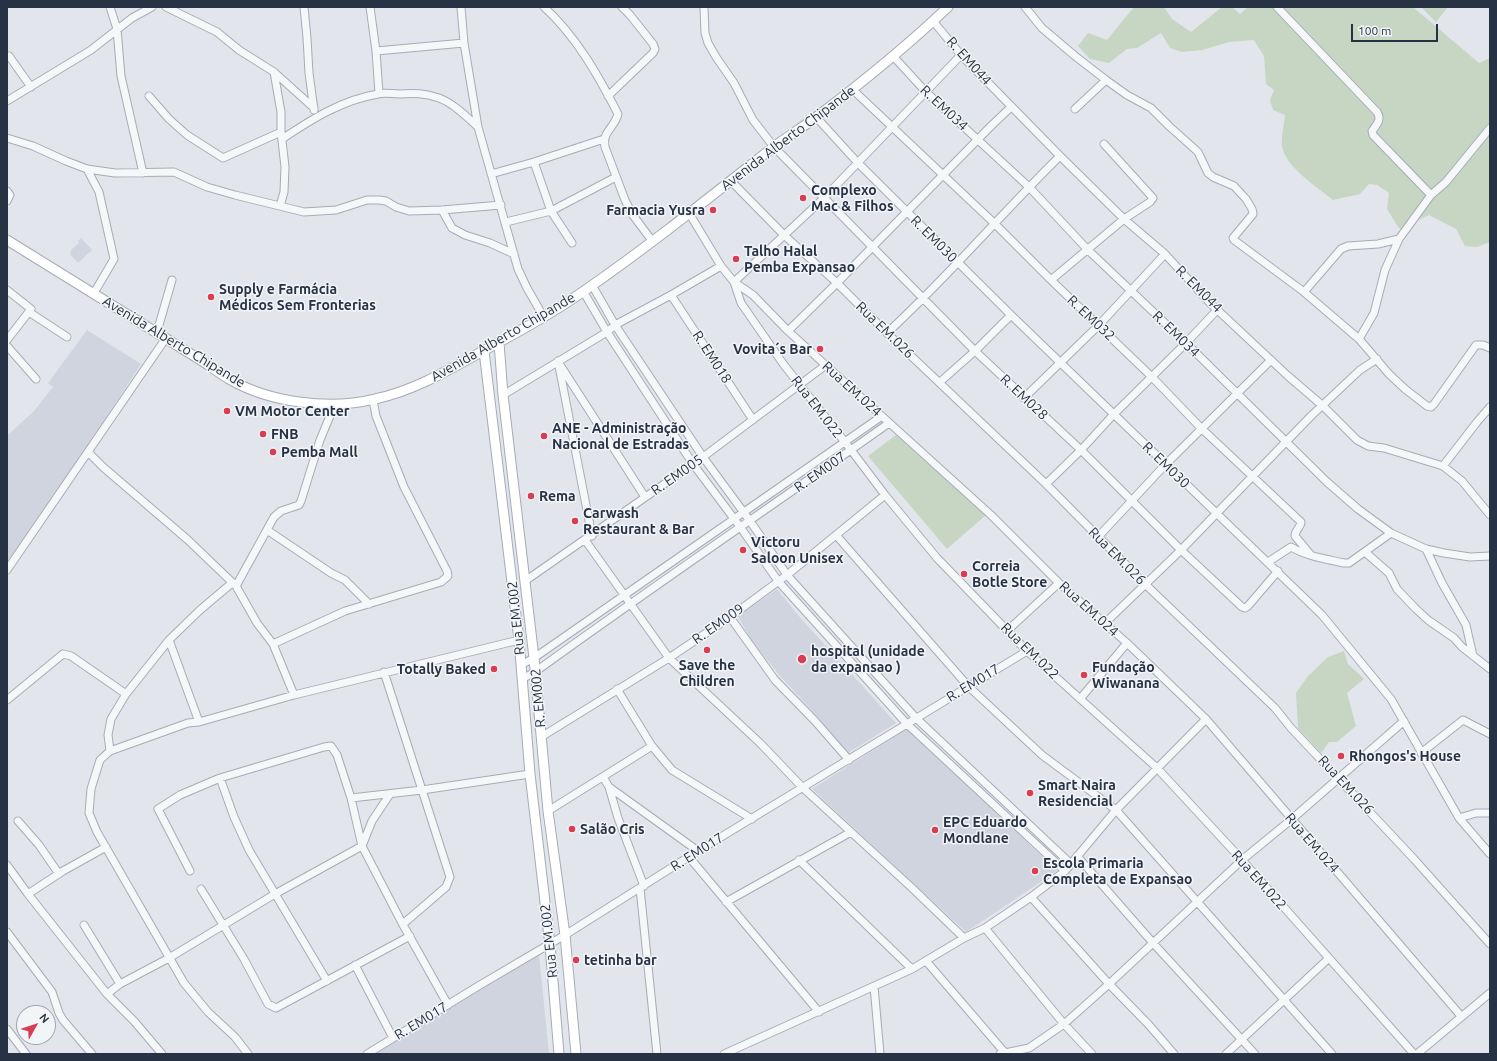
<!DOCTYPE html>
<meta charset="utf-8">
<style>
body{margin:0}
#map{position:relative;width:1497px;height:1061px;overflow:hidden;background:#e2e5ec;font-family:Ubuntu,sans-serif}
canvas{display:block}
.frame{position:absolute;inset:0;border:8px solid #283245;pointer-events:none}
.north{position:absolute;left:16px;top:1005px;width:40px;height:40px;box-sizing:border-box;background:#f2f5f8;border:1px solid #a1a7b0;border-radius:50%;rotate:51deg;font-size:11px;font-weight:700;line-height:16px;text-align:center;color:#283245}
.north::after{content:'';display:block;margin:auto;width:14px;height:18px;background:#da3d52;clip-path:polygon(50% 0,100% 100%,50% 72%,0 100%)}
.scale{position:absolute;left:1351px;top:24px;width:87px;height:18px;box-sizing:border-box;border:2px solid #283245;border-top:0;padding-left:5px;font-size:12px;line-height:14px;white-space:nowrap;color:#283245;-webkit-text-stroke:3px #f2f5f8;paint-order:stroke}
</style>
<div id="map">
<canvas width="1497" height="1061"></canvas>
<div class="frame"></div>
<div class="north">N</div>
<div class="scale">100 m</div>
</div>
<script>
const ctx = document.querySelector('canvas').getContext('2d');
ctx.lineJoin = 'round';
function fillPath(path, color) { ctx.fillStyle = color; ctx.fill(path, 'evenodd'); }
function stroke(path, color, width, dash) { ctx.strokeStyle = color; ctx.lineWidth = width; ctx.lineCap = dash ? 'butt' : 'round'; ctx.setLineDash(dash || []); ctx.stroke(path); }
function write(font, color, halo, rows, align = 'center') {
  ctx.font = font + ' Ubuntu,sans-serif'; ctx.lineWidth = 3; ctx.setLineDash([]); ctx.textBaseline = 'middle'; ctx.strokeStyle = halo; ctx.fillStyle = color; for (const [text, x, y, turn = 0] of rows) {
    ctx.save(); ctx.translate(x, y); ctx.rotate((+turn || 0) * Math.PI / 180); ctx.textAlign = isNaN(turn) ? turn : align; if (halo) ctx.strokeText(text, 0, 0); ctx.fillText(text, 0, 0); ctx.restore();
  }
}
const built = new Path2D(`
 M81 238 92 250 78 263 70 254 71 250 79 243 78 241Z
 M87 330 141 364 83 453 7 563V433L9 434 34 411 53 387 48 383Z
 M777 589 797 614 896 723 848 753 816 715 781 677 752 641 738 616Z
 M908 728 1057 871 966 932 812 789Z
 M539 954 549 1054H374Z`);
const green = new Path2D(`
 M1134 7H1164L1172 19 1191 32 1222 7H1232L1240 14 1248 7H1413L1479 63 1490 58V242L1477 247 1465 246 1456 229 1429 215 1416 221 1408 234 1398 227 1387 209 1389 193 1377 185 1369 184 1360 194 1333 200C1317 187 1287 168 1282 147 1281 137 1284 125 1285 115L1273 110 1270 100 1274 90 1266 84 1264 56 1254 40 1229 42 1202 50 1182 52 1170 48 1161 33 1137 48 1127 49 1109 63 1090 59 1078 46 1088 33 1107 40Z
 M1421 7H1448L1436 22Z
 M896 435 986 515 947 549 868 456Z
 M1344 651 1348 664 1364 679 1347 693 1356 726 1337 742H1329L1321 753 1298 728 1296 693 1308 676 1328 657Z`);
const street = new Path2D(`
 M110 7 117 29 121 76 143 173
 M166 7 217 32 239 50 274 72 314 108
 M304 7 307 38 309 73 314 110
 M370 7 376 51 379 93
 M461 7 464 43 478 127 518 269 527 288 543 316
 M544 7C576 36 598 75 618 114 614 129 602 131 605 147L625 200 632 214 653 242
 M704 7 705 33 708 43 716 57 734 83 753 120 774 147 975 351 1081 450 1181 550 1242 607 1245 608 1248 606 1278 571
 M1025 7 1042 28 1075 56 1106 80 1075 109
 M1277 7 1377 112C1382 120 1377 124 1372 131L1373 135 1431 195
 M933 21 961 55 1060 156 1124 219 1165 254 1210 303 1288 376 1323 406 1357 440 1368 446 1384 448 1443 466 1462 481 1490 515
 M376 51 464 43
 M961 55 824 198 734 282 753 295 788 331 991 515 1059 583 1127 643 1206 719 1461 1016
 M9 56 31 87
 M893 56 926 92 1029 187 1088 250 1186 343 1327 482 1358 509 1391 533 1426 549 1444 553 1470 557 1490 556
 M274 72 281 112V132L285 167 284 192 280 206
 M1106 80 1127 95 1151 108 1169 126 1198 152 1208 173 1213 177 1234 186 1246 199 1252 209 1253 214 1233 238 1234 240 1304 292 1359 339 1389 374 1405 389 1427 406 1431 407 1434 404 1476 345H1483L1490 348
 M852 89 994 223 1051 280 1152 377 1201 428 1301 522C1301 527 1295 530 1295 536L1310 554
 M149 96 169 119 187 135 223 158 281 132
 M608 96 653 53 655 49 653 44 630 15 622 7
 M7 101 91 50 132 18 152 7
 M816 117 858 163 1011 315 1322 615 1391 699 1459 818 1476 813H1490
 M7 138 33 146 66 161 87 169 115 173 174 172 207 187 235 195 304 212 336 210 367 200H379L386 201 396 207 409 211 442 210 501 205
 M282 139C312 119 342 100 378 94 385 92 392 94 399 94 415 93 424 93 439 98 453 103 467 117 478 127
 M534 162 551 211 572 243
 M87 169 99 192 114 259 94 293
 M491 174 534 162 604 139
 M731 181 784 235 837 283 887 333 1046 484 1146 585 1275 708 1291 728 1414 859 1490 944
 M7 191 10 195 7 201
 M442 210 452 228 465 235 490 243 514 254
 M689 213 721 266 734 282 741 303 784 365 845 442 885 495 937 558 1027 651 1157 768 1242 860 1414 1054
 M506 222 551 211 616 177
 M1051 280 1124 219 1150 202 1153 198 1104 144
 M592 285 615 325 703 457 750 521 787 575 916 718 1070 863
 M7 290 31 309 7 340
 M583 291 607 332 693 464 741 528 778 581 907 724 1065 871
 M1304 292 1341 249 1348 246 1378 244 1399 239
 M671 295 753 420
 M29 312 67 337
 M788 331 837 283 991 126 1011 107
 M157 332 172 280
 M887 333C948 277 1001 214 1060 156
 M1359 339 1374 313 1385 270 1399 239 1431 195 1446 182 1490 128
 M7 346 36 379
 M558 361 592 536
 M560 365 645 497
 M940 382 975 351 1011 315
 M503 395 607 332 615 325 671 295 721 266
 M1024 398 1099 325 1165 254
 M88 452 103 467 188 540 236 586 257 623 273 644 294 695
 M1443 466 1477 422 1490 407
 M1046 484 1081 450 1114 414 1186 343 1218 309
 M267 530 331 573 345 580 369 604
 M836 535 968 686 1042 755 1116 810 1332 1054
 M1098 537 1165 465 1271 360
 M585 540 669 658 761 744 803 788 911 887 964 938
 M1426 549 1442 583 1466 625 1473 656
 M1365 552 1389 573 1397 589 1415 608 1428 620 1454 638 1462 647 1490 669
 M1268 562 1291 547C1306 556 1326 559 1344 563H1349L1391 533
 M7 570 166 338
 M525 581 703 457 826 365
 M232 583 200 610 169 640 126 694 111 719 108 735 110 751 100 760 91 789 89 813 97 832 184 983 208 1012 235 1037 248 1054
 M236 586 274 517 281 511 299 505 301 501 320 440 335 404
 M730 617 775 680 815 721 849 760
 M1105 623 1181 550 1311 416 1360 370 1377 359
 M1008 630 1059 583
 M169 640 199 722
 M273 644 345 611 441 582 448 576 447 571 404 487 376 416 373 400
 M521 665 534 658 882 416
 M384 672 450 877 446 887 403 924
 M522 679 535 672C652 587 772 506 889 423
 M617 689 652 746 672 770 752 819
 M1080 699 1127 643
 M7 700 63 654 71 656 126 694
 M541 737 669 658 730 617 787 575 885 495
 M110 751 188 723 199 722 294 695 519 640
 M1421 753 1463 720 1490 734
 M603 777 609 787 698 851
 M220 778 234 817 249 850 327 981
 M609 787 618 818 644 886
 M351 798 422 790 530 774
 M548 811 652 746
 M1459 818 1490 854
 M18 821 39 845 59 874
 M1077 856 1153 943 1255 1054
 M689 857 819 1012
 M799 860 912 969
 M7 865 28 894 107 994 134 1021 162 1054
 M190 871 158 809 180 795 220 778 324 747 331 746 337 755 351 798 362 846 402 923 448 1005
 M640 888 657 1054
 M201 889 244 959 268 1004 276 1008 410 936
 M28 894 63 871 106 847
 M1031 897 1109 984 1149 1025 1174 1054
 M726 902 851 832
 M84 925 120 984
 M985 928 1064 1024 1092 1054
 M7 932 52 992 59 1013 63 1020 92 1054
 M926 961 1006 1054
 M355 965 393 1038
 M874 986 880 1054
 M107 994 120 984 169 958 275 894 362 846 372 821 390 794
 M7 1029 26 1054
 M367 1054 480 985 565 935 698 851 1027 651
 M724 1054 912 969 964 938 985 928 1031 897 1065 871 1116 810 1206 719
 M1000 1054 1029 1048 1064 1024 1109 984 1242 860 1292 819 1404 721
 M1226 1054 1328 959
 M1417 1054 1490 993`);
const secondary = new Path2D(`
 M7 240 199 359C209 365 219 373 229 379 270 403 330 410 375 399 413 391 447 371 481 352 516 333 551 314 584 291 649 246 710 197 771 149 787 137 803 127 819 115 864 81 907 46 948 7
 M499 343 503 395 534 658 548 811 565 935 576 1054
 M484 351 519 640 530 774 550 945 559 1054`);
const markers = [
 [803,198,4,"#da3d52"],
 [713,210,4,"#da3d52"],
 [736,259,4,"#da3d52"],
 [211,297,4,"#da3d52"],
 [820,349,4,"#da3d52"],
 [227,411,4,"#da3d52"],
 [263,434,4,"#da3d52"],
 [544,436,4,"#da3d52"],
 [273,452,4,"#da3d52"],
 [531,496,4,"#da3d52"],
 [575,521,4,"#da3d52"],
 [743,550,4,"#da3d52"],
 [964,574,4,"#da3d52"],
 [707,650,4,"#da3d52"],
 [802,659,5,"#da3d52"],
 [494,669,4,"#da3d52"],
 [1084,675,4,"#da3d52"],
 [1341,756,4,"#da3d52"],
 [1030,793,4,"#da3d52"],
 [572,829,4,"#da3d52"],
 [935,830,4,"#da3d52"],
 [1035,871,4,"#da3d52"],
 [576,960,4,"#da3d52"]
];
const streetNames = [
 ["R. EM044",969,61,48],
 ["R. EM034",944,108,43],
 ["Avenida Alberto Chipande",788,138,-37],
 ["R. EM030",934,239,45],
 ["R. EM044",1199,289,45],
 ["R. EM032",1091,318,43],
 ["Rua EM.026",885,330,44],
 ["R. EM034",1176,334,44],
 ["Avenida Alberto Chipande",503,337,-30],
 ["Avenida Alberto Chipande",174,342,31],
 ["R. EM018",712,357,57],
 ["Rua EM.024",852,389,42],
 ["R. EM028",1024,397,43],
 ["Rua EM.022",817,407,52],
 ["R. EM030",1166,465,44],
 ["R. EM007",820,472,-35],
 ["R. EM005",677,475,-35],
 ["Rua EM.026",1117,556,45],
 ["Rua EM.024",1089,609,42],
 ["Rua EM.002",516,618,-96],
 ["R. EM009",718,624,-35],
 ["Rua EM.022",1030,651,44],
 ["R. EM017",973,683,-31],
 ["R. EM002",538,698,-95],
 ["Rua EM.026",1346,785,47],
 ["Rua EM.024",1312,843,49],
 ["R. EM017",697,852,-32],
 ["Rua EM.022",1259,880,48],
 ["Rua EM.002",549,941,-96],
 ["R. EM017",421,1021,-31]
];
const poiNames = [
 ["Complexo",811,190],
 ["Mac & Filhos",811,206],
 ["Farmacia Yusra",705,210,"right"],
 ["Talho Halal",744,251],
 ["Pemba Expansao",744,267],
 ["Supply e Farmácia",219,289],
 ["Médicos Sem Fronterias",219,305],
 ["Vovita´s Bar",812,349,"right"],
 ["VM Motor Center",235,411],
 ["ANE - Administração",552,428],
 ["Nacional de Estradas",552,444],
 ["FNB",271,434],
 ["Pemba Mall",281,452],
 ["Rema",539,496],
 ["Carwash",583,513],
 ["Restaurant & Bar",583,529],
 ["Victoru",751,542],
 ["Saloon Unisex",751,558],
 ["Correia",972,566],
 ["Botle Store",972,582],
 ["hospital (unidade",811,651],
 ["da expansao )",811,667],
 ["Save the",707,665,"center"],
 ["Children",707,681,"center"],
 ["Fundação",1092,667],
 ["Wiwanana",1092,683],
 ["Totally Baked",486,669,"right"],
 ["Rhongos's House",1349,756],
 ["Smart Naira",1038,785],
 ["Residencial",1038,801],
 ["EPC Eduardo",943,822],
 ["Mondlane",943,838],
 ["Salão Cris",580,829],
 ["Escola Primaria",1043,863],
 ["Completa de Expansao",1043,879],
 ["tetinha bar",584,960]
];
fillPath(built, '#d0d4de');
fillPath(green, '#c7d6c2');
stroke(street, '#a6acb7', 9);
stroke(secondary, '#a6acb7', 11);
stroke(street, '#f5f7f9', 7);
stroke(secondary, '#fff', 9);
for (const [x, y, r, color] of markers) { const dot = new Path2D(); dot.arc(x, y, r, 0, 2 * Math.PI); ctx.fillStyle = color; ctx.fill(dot); stroke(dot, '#f2f5f8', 1.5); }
write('14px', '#283245', '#f2f5f8', streetNames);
write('bold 14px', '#283245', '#f2f5f8', poiNames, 'left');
</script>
